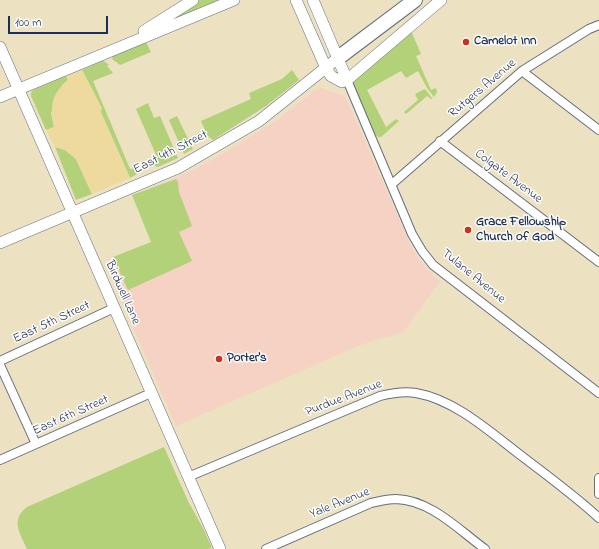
<!DOCTYPE html>
<style>
body{margin:0}
#map{position:relative;width:599px;height:549px;overflow:hidden;background:#ece2c2;font-family:"Indie Flower",sans-serif}
canvas{display:block}
.scale{position:absolute;left:8px;top:16px;width:100px;height:18px;box-sizing:border-box;border:2px solid #1b2f5e;border-top:0;padding-left:5px;font-size:12px;line-height:14px;white-space:nowrap;color:#1b2f5e;-webkit-text-stroke:3px #fdfcf7;paint-order:stroke}
</style>
<div id="map">
<canvas width="599" height="549"></canvas>
<div class="scale">100 m</div>
</div>
<script>
const ctx = document.querySelector('canvas').getContext('2d');
ctx.lineJoin = 'round';
function fillPath(path, color) { ctx.fillStyle = color; ctx.fill(path, 'evenodd'); }
function stroke(path, color, width, dash) { ctx.strokeStyle = color; ctx.lineWidth = width; ctx.lineCap = dash ? 'butt' : 'round'; ctx.setLineDash(dash || []); ctx.stroke(path); }
function write(font, color, halo, rows, align = 'center') {
  ctx.font = font + ' "Indie Flower",sans-serif'; ctx.lineWidth = 3; ctx.setLineDash([]); ctx.textBaseline = 'middle'; ctx.strokeStyle = halo; ctx.fillStyle = color; for (const [text, x, y, turn = 0] of rows) {
    ctx.save(); ctx.translate(x, y); ctx.rotate((+turn || 0) * Math.PI / 180); ctx.textAlign = isNaN(turn) ? turn : align; if (halo) ctx.strokeText(text, 0, 0); ctx.fillText(text, 0, 0); ctx.restore();
  }
}
const built = new Path2D(`
 M319 87 345 96 412 248 423 265 440 282 404 331 391 336 377 339 356 347 176 426 105 263 153 243 133 196 195 169 226 152 277 120Z`);
const green = new Path2D(`
 M197 0H220L169 21Z
 M410 31 412 33 421 54 416 56 431 90 436 88 437 92 434 97 427 88 418 71 406 78 401 71 367 90 386 127 396 119 399 121 381 137H378L375 135 353 84V81Z
 M146 42 151 52 120 65 112 59 113 56Z
 M102 61H104L109 65 107 66 113 73 93 81 130 169 137 168V174L130 178 100 110 102 109 82 70Z
 M292 70 299 80 266 106 213 140 203 132 205 130 201 121 251 99 249 93 282 79Z
 M66 76 68 80 62 85 51 113 54 127 46 130 31 96V93L33 90Z
 M425 89 432 98 431 99 427 96 406 114 404 112 418 100 415 94Z
 M148 103 154 118 160 116 178 158 158 167 154 166 152 160 157 157 136 109Z
 M177 116 193 149 184 154 169 120Z
 M55 147 65 150 76 159 92 194 76 200Z
 M176 179 178 182 179 192 192 226 179 232 192 261 128 290 113 257 151 242 132 195Z
 M164 447 188 501 204 530 212 548 208 549H27C20 533 10 520 27 507Z`);
const sand = new Path2D(`
 M82 70 102 108 100 110 130 178 92 194 76 159 65 150 55 147 46 130 54 127C50 105 51 95 68 80L66 76Z`);
const street = new Path2D(`
 M522 71 599 130
 M347 80 412 234 422 251 433 265 599 393
 M440 141 599 262
 M392 184 522 71 589 29 599 25
 M0 361 114 308
 M0 365 36 444
 M0 460 151 393
 M188 477 380 396C392 393 404 391 416 393 456 400 491 433 523 457 549 477 575 496 599 518
 M599 478V494
 M266 549 371 503C380 501 387 499 396 499 431 500 459 530 485 549`);
const secondary = new Path2D(`
 M296 0 326 68 331 76 342 82 347 80 441 0
 M313 0 347 80
 M144 31 193 0
 M0 47 220 549
 M0 97 234 0
 M0 243 178 168 259 121 338 58`);
const highway = new Path2D(`
 M338 58 415 0`);
const markers = [
 [466,42,4,"#c8321e"],
 [468,230,4,"#c8321e"],
 [219,359,4,"#c8321e"]
];
const poiNames = [
 ["Camelot Inn",474,42],
 ["Grace Fellowship",476,223],
 ["Church of God",476,238],
 ["Porter's",227,359]
];
const streetNames = [
 ["Rutgers Avenue",483,89,-40],
 ["East 4th Street",171,153,-27],
 ["Colgate Avenue",508,177,37],
 ["Tulane Avenue",473,277,39],
 ["Birdwell Lane",122,293,66],
 ["East 5th Street",52,323,-25],
 ["Purdue Avenue",344,399,-21],
 ["East 6th Street",71,416,-24],
 ["Yale Avenue",340,504,-22]
];
fillPath(built, '#f6d2c4');
fillPath(green, '#b2d178');
fillPath(sand, '#eeda9e');
stroke(street, '#646e81', 10);
stroke(secondary, '#646e81', 12);
stroke(highway, '#646e81', 16);
stroke(street, '#fff', 8);
stroke(secondary, '#fff', 11);
stroke(highway, '#fff', 14);
for (const [x, y, r, color] of markers) { const dot = new Path2D(); dot.arc(x, y, r, 0, 2 * Math.PI); ctx.fillStyle = color; ctx.fill(dot); stroke(dot, '#fdfcf7', 1.5); }
write('bold 13px', '#1b2f5e', '#fdfcf7', poiNames, 'left');
write('13px', '#1b2f5e', '#fdfcf7', streetNames);
</script>
